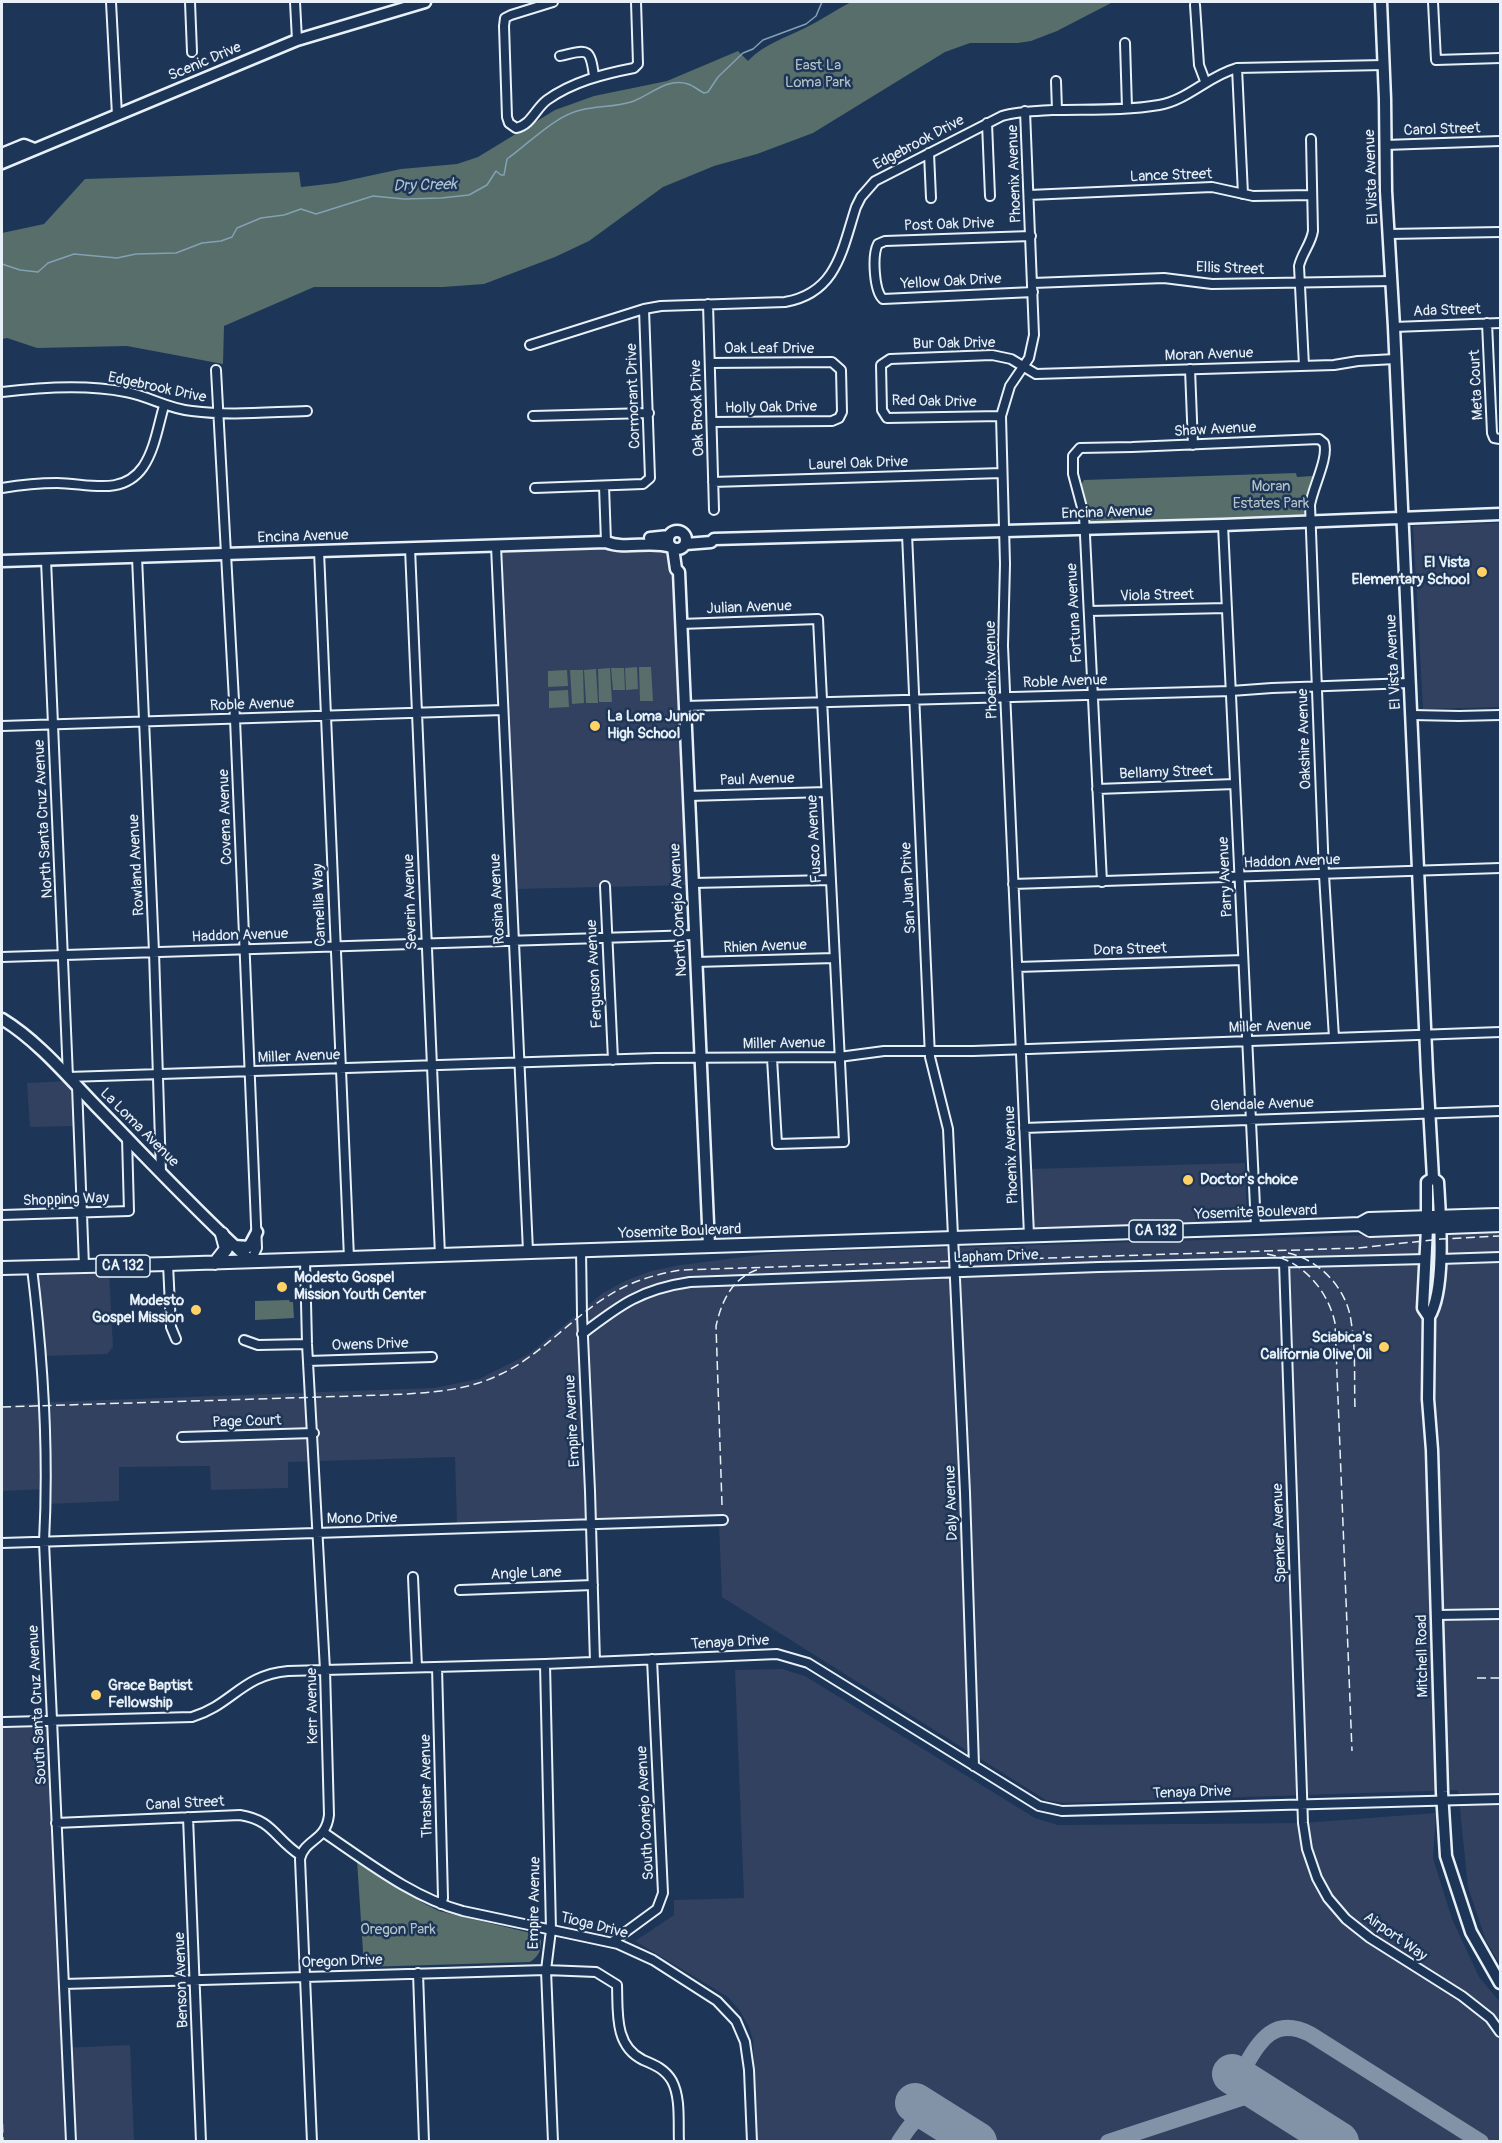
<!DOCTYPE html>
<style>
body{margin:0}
#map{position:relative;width:1502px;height:2143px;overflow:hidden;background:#1d3557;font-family:Pangolin,sans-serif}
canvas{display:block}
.frame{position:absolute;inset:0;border:3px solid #e8f1f8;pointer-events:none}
</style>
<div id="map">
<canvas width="1502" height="2143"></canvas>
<div class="frame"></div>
</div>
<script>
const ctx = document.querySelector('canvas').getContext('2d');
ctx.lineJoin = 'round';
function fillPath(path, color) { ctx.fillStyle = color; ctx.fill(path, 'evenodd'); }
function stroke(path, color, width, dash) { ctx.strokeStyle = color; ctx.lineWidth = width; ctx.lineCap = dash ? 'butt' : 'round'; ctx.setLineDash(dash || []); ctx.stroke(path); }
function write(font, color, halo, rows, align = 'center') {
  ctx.font = font + ' Pangolin,sans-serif'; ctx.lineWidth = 5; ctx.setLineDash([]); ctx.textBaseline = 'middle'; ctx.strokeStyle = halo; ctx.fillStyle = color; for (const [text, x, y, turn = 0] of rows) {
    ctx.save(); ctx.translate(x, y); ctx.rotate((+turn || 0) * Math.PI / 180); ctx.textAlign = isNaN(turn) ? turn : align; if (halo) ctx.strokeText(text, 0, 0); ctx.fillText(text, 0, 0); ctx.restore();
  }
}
const built = new Path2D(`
 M1500 523V707L1423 709 1413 526Z
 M644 546 669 549 674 565 688 885 516 889 502 553 506 550Z
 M68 1081 72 1087 73 1126 30 1127 27 1083Z
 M1245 1163 1247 1225 1031 1231 1029 1169Z
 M1500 1231V1964L1486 1941 1468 1887 1458 1790 1063 1803 1046 1800 722 1597 719 1524 591 1528V1519L457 1523 455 1457 288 1462V1488L211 1490 210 1466 119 1467V1501L47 1504 46 1489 2 1491V1406L51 1402 434 1388 479 1379 529 1354 603 1293 625 1281 651 1271 681 1265 774 1253Z
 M109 1271 113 1347 107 1354 42 1356 37 1274Z
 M782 1669 805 1676 1035 1818 1058 1825 1303 1823 1436 1813 1433 1858 1452 1919 1479 1977 1500 2002V2141H758L753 2041 749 2027 740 2011 728 1997 635 1941 674 1915V1900L744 1898 735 1670Z
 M48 1725 62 2048 130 2045 134 2141H2V1727Z`);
const green = new Path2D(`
 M851 2H1113L1057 31 1031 41 1018 43H970L945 52 813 133 757 154 714 166 663 187 589 241 555 257 484 284 443 287H314L224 326 223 364 127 346 37 348 7 338 2 339V233L44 224 85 179 299 172 301 187 336 183 401 169 457 164 478 157 555 110 594 96 667 81 738 51 748 61C764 44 785 38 805 28 821 20 836 10 851 2Z
 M1296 473 1297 477 1313 476 1304 517 1090 522 1081 485 1084 480Z
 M637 667 638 689 626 690 625 668Z
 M639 667H651L653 701H640Z
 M610 668 612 702H599L598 669Z
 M611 668H624L625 690H613Z
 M596 669 598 703H586L584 670Z
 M567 670 568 686 548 687V671Z
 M570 670H583L584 703 572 704Z
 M568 690 569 707 549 708V691Z
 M289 1300 290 1302H293L294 1318 255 1320V1301Z
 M357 1860 423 1903 439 1911 535 1934 541 1940C541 1951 539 1956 530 1962L364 1967Z`);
const stream = new Path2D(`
 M2 264 20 270 38 272 48 263 74 254 117 258 136 254 176 253 202 243 221 241 232 237 237 228 261 218 284 215 301 209 316 214 373 196 404 199 441 198 469 195 487 185 496 171 501 175H504L507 159C528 144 556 115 581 110 597 106 615 107 631 102 650 96 666 77 688 84 694 86 698 90 704 93L708 92 718 77 743 53 753 49 763 40 806 24 816 16 822 2`);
const taxiway = new Path2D(`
 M1238 2078C1256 2049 1269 2013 1310 2034L1481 2142
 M899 2142C910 2126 917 2110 939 2118
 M1108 2142 1260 2092`);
const runway = new Path2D(`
 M1232 2074 1339 2142
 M915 2103 977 2142`);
const street = new Path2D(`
 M111 2 117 115
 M190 2 192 52
 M295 2 297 40
 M553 2 511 15 505 18 504 26 507 117 509 123 516 128C531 125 535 109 547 100 572 82 603 74 634 68L638 64 636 2
 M1433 2 1436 60 1500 58
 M1195 5 1199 65 1205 81
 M1125 43 1127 108
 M560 56C587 50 590 46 594 76
 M1237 68 1243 194
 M1056 81 1057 110
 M1025 111 1034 335 1029 358 1010 386 1001 416 1005 564 1003 646 1029 1235
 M987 123 990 196
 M1385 145 1500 141
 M929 153 931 198
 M1029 195 1212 187 1253 196 1312 195
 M1389 234 1500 232
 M1031 236 885 241 878 244C872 255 874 291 883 299L1033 292
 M1033 283 1164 278 1212 284 1392 281
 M708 304 714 510
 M1487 323 1492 433 1494 438 1500 439
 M1394 327 1500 323
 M530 345 644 309 661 306 785 302C837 293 842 250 856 207L861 197 875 181 1002 116C1018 111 1035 111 1052 110 1087 109 1124 111 1159 105 1188 100 1208 76 1237 68L1384 65
 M710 363 832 362 841 370 842 412 839 418 832 421 712 422
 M1304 366 1299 266C1302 253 1311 244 1313 231L1311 139
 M1190 369 1193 445
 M216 370 235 719 257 1248 251 1261
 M2 392C42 387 86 384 126 392 149 396 168 409 192 411 230 416 269 412 307 411
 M533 416 649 413
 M1001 416 887 418 882 410 881 365 890 359 992 355 1011 359 1036 374 1334 365 1358 361 1395 359
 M713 482 1002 473
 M604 486 606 542
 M2 488C20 485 38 483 57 483 87 483 122 497 143 467 155 449 158 426 164 406
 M535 488 643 484 650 478 644 309
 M1223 525 1256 1228
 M907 534 930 1057 948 1129 965 1493 974 1766
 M496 546 528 1251
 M410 548 440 1255
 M319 551 349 1258
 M137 557 154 952 161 1172
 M46 560 68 1077 656 1058 839 1057 884 1051H973L1500 1032
 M1089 611 1227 608
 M681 624 818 619 844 1142 777 1144 772 1058
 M685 706 1231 691 1272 688 1410 683
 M1412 715 1459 716 1500 715
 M2 726 503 710
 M1097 789 1235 784
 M689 796 826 792
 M1102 882 1084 515 1073 474V456L1080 448 1132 447 1319 439 1324 443C1329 457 1313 487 1310 505L1324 875 1334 1038
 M693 883 830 880
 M1013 884 1500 868
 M605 886 613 1060
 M2 957 695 935
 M696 962 834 958
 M1017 967 1243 960
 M77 1086 84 1266
 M1024 1128 1500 1111
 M2 1215 129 1211 127 1138
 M581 1250 582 1315 590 1491 595 1662
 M1440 1259 1500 1257
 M305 1260 307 1344 325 1670 329 1815C326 1842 305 1838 300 1859L312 2142
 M1284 1262 1303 1823 1307 1849 1317 1878 1328 1898 1346 1919 1370 1938 1462 1996 1490 2018 1500 2032
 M168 1264 171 1327 176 1339
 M32 1268C43 1358 49 1451 44 1542L71 2142
 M582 1334C620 1305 641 1289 690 1282L1099 1267 1426 1259
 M244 1340 258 1345 307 1344
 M308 1361 432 1357
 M182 1437 314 1433
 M2 1543 723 1520
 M413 1577 417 1667
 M460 1590 593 1585
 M1437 1615 1500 1614
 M545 1664 551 1930 546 1970 553 2142
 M437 1667 443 1898 441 1904
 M4 1722 192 1717C232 1705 242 1675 288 1671L545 1664 777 1654 808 1663 1039 1806 1062 1811 1500 1799
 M188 1817 201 2142
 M56 1823 240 1815C273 1820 275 1839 300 1855
 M323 1832C366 1861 413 1898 463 1911L618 1944 653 1960 717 2001 736 2021 745 2042 749 2070 752 2142
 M612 1942 657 1909 663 1893 652 1659
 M418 1973 424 2142
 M64 1984 546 1970 596 1972 617 1985C618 2012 614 2046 643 2060 655 2065 665 2069 672 2081 681 2098 678 2123 679 2142`);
const secondary = new Path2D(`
 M1381 2 1385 99 1386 191 1394 327 1427 1072 1433 1178 1438 1182C1440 1215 1446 1290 1429 1317L1428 1399 1432 1450 1442 1792 1446 1856 1471 1932 1500 1983
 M2 154 24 145 34 149
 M2 163 297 40 425 2
 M668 540a9 9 0 1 1 18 0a9 9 0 1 1-18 0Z
 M650 538 669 536
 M686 544 711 542 714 539 1223 525 1500 514
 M673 548 676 569 679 572 709 1246
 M2 561 606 542C626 550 650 540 671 547
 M2 1019C38 1041 67 1076 96 1106 147 1158 197 1212 251 1261
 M234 1246 249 1247 257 1232
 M1429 1317 1423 1308 1427 1228V1182L1433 1178`);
const primary = new Path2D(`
 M1360 1224 1370 1230 1500 1225
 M215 1263 226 1249 222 1234
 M2 1268 168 1264 1256 1228 1360 1224 1369 1219 1497 1215 1500 1217`);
const rail = new Path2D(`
 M1288 1253C1320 1260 1347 1289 1351 1321 1356 1349 1354 1380 1355 1409
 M1267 1254C1302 1260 1328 1290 1335 1323L1352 1751
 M2 1407 385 1395C425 1393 465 1392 501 1374 541 1355 570 1319 608 1296 629 1282 656 1274 681 1270L1358 1248 1441 1239 1500 1236
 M722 1505 716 1326C722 1300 732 1278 759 1269
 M1477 1678H1500
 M2 2110 3 2142`);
const markers = [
 [1482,572,6,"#ffd166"],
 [595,726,6,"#ffd166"],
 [1188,1180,6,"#ffd166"],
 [282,1287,6,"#ffd166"],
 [196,1310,6,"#ffd166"],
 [1384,1347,6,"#ffd166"],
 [96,1695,6,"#ffd166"]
];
const shields = [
 [1156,1231,54],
 [123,1266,54]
];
const shieldNames = [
 ["CA 132",1156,1231],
 ["CA 132",123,1266]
];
const streetNames = [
 ["Scenic Drive",205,62,-23],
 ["Carol Street",1442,130,-2],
 ["Edgebrook Drive",919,143,-28],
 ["Phoenix Avenue",1015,174,-92],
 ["Lance Street",1171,176,-2],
 ["El Vista Avenue",1372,177,-92],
 ["Post Oak Drive",949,225,-2],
 ["Ellis Street",1230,269,2],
 ["Yellow Oak Drive",951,282,-3],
 ["Ada Street",1447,311,-2],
 ["Bur Oak Drive",954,344,-1],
 ["Oak Leaf Drive",769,349],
 ["Moran Avenue",1209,355,-2],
 ["Meta Court",1477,385,-93],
 ["Edgebrook Drive",157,388,12],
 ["Cormorant Drive",634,396,-92],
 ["Red Oak Drive",934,402,1],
 ["Oak Brook Drive",698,408,-92],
 ["Holly Oak Drive",771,408,-1],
 ["Shaw Avenue",1215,430,-3],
 ["Laurel Oak Drive",858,464,-2],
 ["Encina Avenue",1107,513,-2],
 ["Encina Avenue",303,537,-2],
 ["Viola Street",1157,596,-1],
 ["Julian Avenue",749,608,-2],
 ["Fortuna Avenue",1075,613,-93],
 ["El Vista Avenue",1394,662,-93],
 ["Phoenix Avenue",992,670,-91],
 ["Roble Avenue",1065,682,-2],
 ["Roble Avenue",252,705,-2],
 ["Oakshire Avenue",1305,739,-92],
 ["Bellamy Street",1166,773,-2],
 ["Paul Avenue",757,780,-2],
 ["Covena Avenue",226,817,-92],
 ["North Santa Cruz Avenue",44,819,-93],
 ["Fusco Avenue",815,839,-93],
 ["Haddon Avenue",1292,862,-2],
 ["Rowland Avenue",137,865,-93],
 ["Parry Avenue",1226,877,-93],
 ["San Juan Drive",909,888,-93],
 ["Rosina Avenue",498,899,-93],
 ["Severin Avenue",411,902,-92],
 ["Camellia Way",320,905,-92],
 ["North Conejo Avenue",679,910,-93],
 ["Haddon Avenue",240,936,-2],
 ["Rhien Avenue",765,947,-2],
 ["Dora Street",1130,950,-2],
 ["Ferguson Avenue",595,974,-93],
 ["Miller Avenue",1270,1027,-2],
 ["Miller Avenue",784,1044,-1],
 ["Miller Avenue",299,1057,-2],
 ["Glendale Avenue",1262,1105,-2],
 ["La Loma Avenue",139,1128,45],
 ["Phoenix Avenue",1012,1155,-92],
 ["Shopping Way",66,1200,-2],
 ["Yosemite Boulevard",1256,1213,-2],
 ["Yosemite Boulevard",680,1232,-2],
 ["Lapham Drive",996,1257,-2],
 ["Owens Drive",370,1345,-2],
 ["Empire Avenue",573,1421,-93],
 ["Page Court",247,1422,-2],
 ["Daly Avenue",952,1503,-92],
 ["Mono Drive",362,1519,-1],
 ["Spenker Avenue",1280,1533,-92],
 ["Angle Lane",526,1574,-2],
 ["Tenaya Drive",730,1643,-3],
 ["Mitchell Road",1423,1656,-91],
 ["South Santa Cruz Avenue",38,1705,-93],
 ["Kerr Avenue",313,1706,-91],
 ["Thrasher Avenue",427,1786,-91],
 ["Tenaya Drive",1192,1793,-2],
 ["Canal Street",185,1804,-3],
 ["South Conejo Avenue",646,1813,-93],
 ["Empire Avenue",535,1903,-89],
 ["Tioga Drive",594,1926,14],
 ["Airport Way",1395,1937,35],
 ["Oregon Drive",342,1962,-2],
 ["Benson Avenue",182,1980,-92]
];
const parkNames = [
 ["East La",818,66],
 ["Loma Park",818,83],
 ["Moran",1271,487],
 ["Estates Park",1271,504],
 ["Oregon Park",398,1930]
];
const poiNames = [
 ["El Vista",1470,563,"right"],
 ["Elementary School",1470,580,"right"],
 ["La Loma Junior",607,717],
 ["High School",607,734],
 ["Doctor's choice",1200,1180],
 ["Modesto Gospel",294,1278],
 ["Mission Youth Center",294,1295],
 ["Modesto",184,1301,"right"],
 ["Gospel Mission",184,1318,"right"],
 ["Sciabica's",1372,1338,"right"],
 ["California Olive Oil",1372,1355,"right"],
 ["Grace Baptist",108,1686],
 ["Fellowship",108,1703]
];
const waterNames = [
 ["Dry Creek",425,186,-2]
];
fillPath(built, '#32415f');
fillPath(green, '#576e6a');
stroke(stream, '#83a1b4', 1.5);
stroke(taxiway, '#8293a8', 16);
stroke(runway, '#8293a8', 40);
stroke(street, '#e8f1f8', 12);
stroke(secondary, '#e8f1f8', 15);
stroke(primary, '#e8f1f8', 16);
stroke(street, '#1d3557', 8);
stroke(secondary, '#1d3557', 10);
stroke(primary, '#1d3557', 12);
stroke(rail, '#e8f1f8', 1.5, [9, 4.5]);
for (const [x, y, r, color] of markers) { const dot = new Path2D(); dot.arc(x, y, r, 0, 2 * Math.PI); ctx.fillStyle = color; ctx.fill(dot); stroke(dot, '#1d3557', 2); }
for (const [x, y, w] of shields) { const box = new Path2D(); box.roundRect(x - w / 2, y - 11, w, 22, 4.5); ctx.fillStyle = '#1d3557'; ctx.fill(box); stroke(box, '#e8f1f8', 1.5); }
write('bold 14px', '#e8f1f8', null, shieldNames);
write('15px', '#e8f1f8', '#1d3557', streetNames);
write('15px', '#b5c3c6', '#1d3557', parkNames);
write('bold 15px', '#e8f1f8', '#1d3557', poiNames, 'left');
write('italic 16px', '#adc2d0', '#1d3557', waterNames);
</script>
